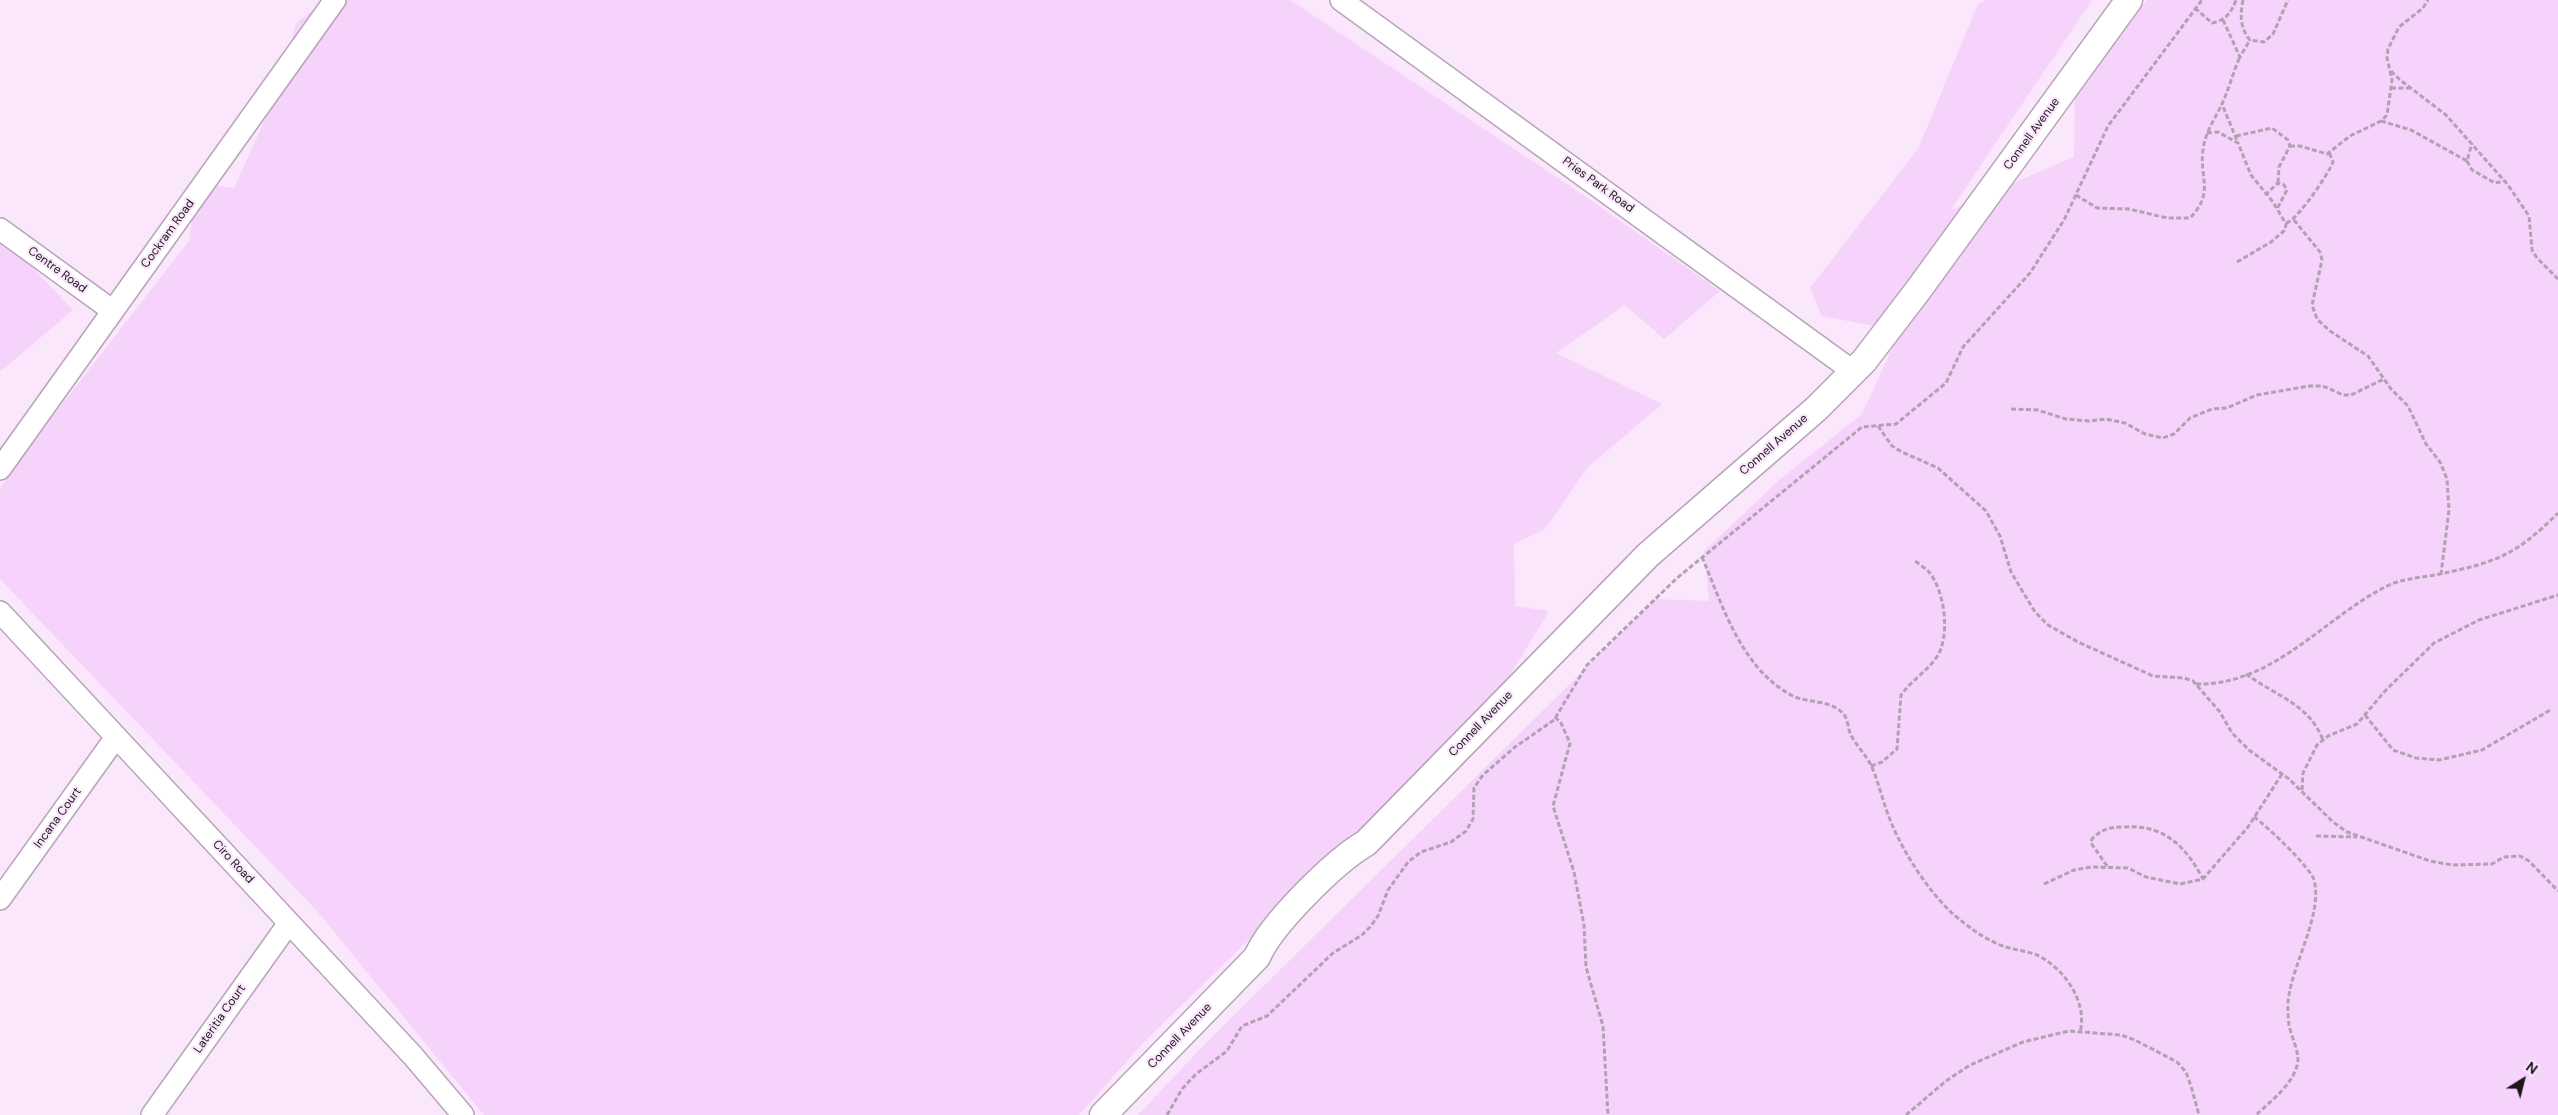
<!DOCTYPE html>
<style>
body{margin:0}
#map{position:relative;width:2558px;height:1115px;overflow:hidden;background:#fae7fc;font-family:"DM Sans",sans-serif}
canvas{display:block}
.north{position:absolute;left:2498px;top:1055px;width:50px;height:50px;-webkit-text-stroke:4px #fae7fc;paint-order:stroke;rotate:36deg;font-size:14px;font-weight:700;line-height:20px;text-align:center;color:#1c151c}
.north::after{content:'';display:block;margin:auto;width:18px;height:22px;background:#1c151c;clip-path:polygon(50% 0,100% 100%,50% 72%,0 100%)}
</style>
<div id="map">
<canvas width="2558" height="1115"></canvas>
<div class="north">N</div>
</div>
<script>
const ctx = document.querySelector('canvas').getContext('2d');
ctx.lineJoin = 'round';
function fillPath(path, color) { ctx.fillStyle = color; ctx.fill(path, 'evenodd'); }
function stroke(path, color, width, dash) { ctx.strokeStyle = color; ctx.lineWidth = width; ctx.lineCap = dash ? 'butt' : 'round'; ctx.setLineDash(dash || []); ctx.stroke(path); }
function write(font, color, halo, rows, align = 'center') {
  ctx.font = font + ' "DM Sans",sans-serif'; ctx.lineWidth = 4.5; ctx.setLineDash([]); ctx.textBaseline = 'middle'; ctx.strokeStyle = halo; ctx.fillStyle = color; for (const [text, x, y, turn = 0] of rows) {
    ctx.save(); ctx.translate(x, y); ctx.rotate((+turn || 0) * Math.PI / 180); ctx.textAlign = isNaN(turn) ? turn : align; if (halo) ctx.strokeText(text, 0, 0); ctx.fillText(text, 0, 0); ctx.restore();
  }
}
const green = new Path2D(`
 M324 0H1290L1573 188 1720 291 1664 339 1625 305 1556 353 1662 404 1587 468 1545 529 1514 544 1515 606 1549 611 1496 698 1142 1044 1079 1115H484L317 911 0 579V489L24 453 189 241 198 183 234 188 278 91 296 24Z
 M1985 0H2092L1951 210 2074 157 2075 93 2147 0H2558V1115H1138L1206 1043 1656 599 1709 601 1704 551 1779 480 1862 414 1900 331 1822 316 1810 288 1918 149 1978 4Z
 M0 234 73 310 0 372Z`);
const path = new Path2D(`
 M2243 0C2240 15 2240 28 2250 40L2264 42 2273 34 2288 0
 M2195 8 2212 23C2226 20 2231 13 2236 0
 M2223 20 2240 57 2250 40
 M2391 71 2399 79 2446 115 2508 185 2529 216 2532 250 2537 258 2558 279
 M2391 88H2410
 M2381 121 2411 130 2467 161 2472 143
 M2207 133 2218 132 2238 143 2222 104
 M2236 136 2272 128 2288 140 2290 146 2279 167 2278 183
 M2290 146H2300L2327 154 2350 136 2381 121 2387 115 2392 80 2387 58 2388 49 2399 27 2423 8 2428 0
 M2467 161 2472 170 2495 183 2504 181
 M2076 195 2097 208 2129 209 2167 218H2190C2215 192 2199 179 2203 150 2205 132 2215 119 2222 104 2229 89 2233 72 2240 57
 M2265 195 2278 183 2284 185 2287 190 2277 209
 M2294 220 2320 252 2322 260 2312 305 2317 319 2330 331 2368 356 2391 389 2408 406 2426 444 2440 462 2447 479 2449 510 2441 574
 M2286 223C2297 221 2329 173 2333 162L2329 152
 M2237 262 2271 242 2285 230 2286 224 2273 202 2251 175 2238 143
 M2011 409 2037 410 2066 419 2089 421 2106 419 2125 423 2145 434 2163 438 2174 434 2190 418 2212 409 2227 408 2257 395 2309 386H2323L2343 395H2351L2384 379
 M1878 426 1892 446 1902 452 1938 468 1986 511 2000 536 2011 572 2035 612 2048 625 2078 642 2153 676 2184 678 2193 681 2220 712 2232 733 2249 750 2289 779 2333 822 2347 832 2430 861 2452 865 2492 864 2504 857 2520 856 2529 861 2558 891
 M1702 557C1723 606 1741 669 1793 696 1810 704 1833 699 1845 716 1848 721 1848 728 1850 733 1855 744 1865 754 1871 765 1879 783 1883 803 1891 822 1904 854 1929 892 1954 915 1968 926 1981 937 1998 944 2011 950 2024 950 2037 955 2064 968 2088 1002 2080 1032
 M2246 674C2276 696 2309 704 2323 740
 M2196 684C2272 686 2323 619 2385 587 2402 578 2421 578 2440 574 2497 562 2516 555 2558 513
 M2365 715 2393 750 2416 758 2439 760 2482 750 2552 709
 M1555 717 1561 723 1570 743 1553 806 1574 872 1584 925 1586 967 1603 1026 1608 1115
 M1871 766 1882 762 1897 749 1901 695C1911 681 1926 672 1936 658 1951 638 1945 591 1929 572 1925 568 1919 564 1914 560
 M2302 790 2303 773 2317 745 2328 736 2357 724 2385 691 2434 643 2479 620 2558 595
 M2254 817C2267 826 2311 868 2314 880 2323 912 2294 962 2289 995 2287 1005 2288 1015 2289 1025 2291 1037 2301 1054 2297 1066 2291 1086 2271 1101 2256 1115
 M2316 836 2357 837
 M2107 866 2091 843 2092 839C2102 829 2110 827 2123 827 2163 824 2185 845 2203 879
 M2044 884 2074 870 2091 867 2128 868 2146 877 2180 884 2203 879 2248 827 2282 774
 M1167 1115 1182 1089 1196 1074 1227 1051 1242 1026 1267 1016 1333 953 1362 935 1370 927 1378 916 1388 890 1408 862 1421 852 1451 842 1466 831 1473 819 1474 788 1483 775 1515 747 1554 720 1587 665 1677 578 1862 427 1896 424 1946 383 1963 347 2030 273 2064 220 2108 126 2202 0
 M1906 1115 1946 1081 1970 1065 2023 1042 2069 1031 2121 1035 2135 1040 2177 1062 2186 1072 2191 1086 2199 1115`);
const minor = new Path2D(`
 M1341 0 1854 372
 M0 229 113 311
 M0 469 335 0
 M0 612 413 1056 463 1115
 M0 899 116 737
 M152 1115 289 923`);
const tertiary = new Path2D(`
 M1103 1115 1257 957C1271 924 1335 861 1366 843L1648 555 1816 409 1864 361 1919 289 2129 0`);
const streetNames = [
 ["Connell Avenue",2032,134,-54],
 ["Pries Park Road",1598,185,36],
 ["Cockram Road",168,234,-54],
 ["Centre Road",57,270,36],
 ["Connell Avenue",1774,445,-41],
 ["Connell Avenue",1481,724,-46],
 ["Incana Court",58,818,-54],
 ["Ciro Road",233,862,47],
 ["Lateritia Court",220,1019,-55],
 ["Connell Avenue",1180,1036,-46]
];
fillPath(green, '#f6d3fa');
stroke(minor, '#b6a4b8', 24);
stroke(tertiary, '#b6a4b8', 29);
stroke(path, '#b1a2b2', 3, [5, 2.5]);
stroke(minor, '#fff', 21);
stroke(tertiary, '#fff', 26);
write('12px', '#1c151c', '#fae7fc', streetNames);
</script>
